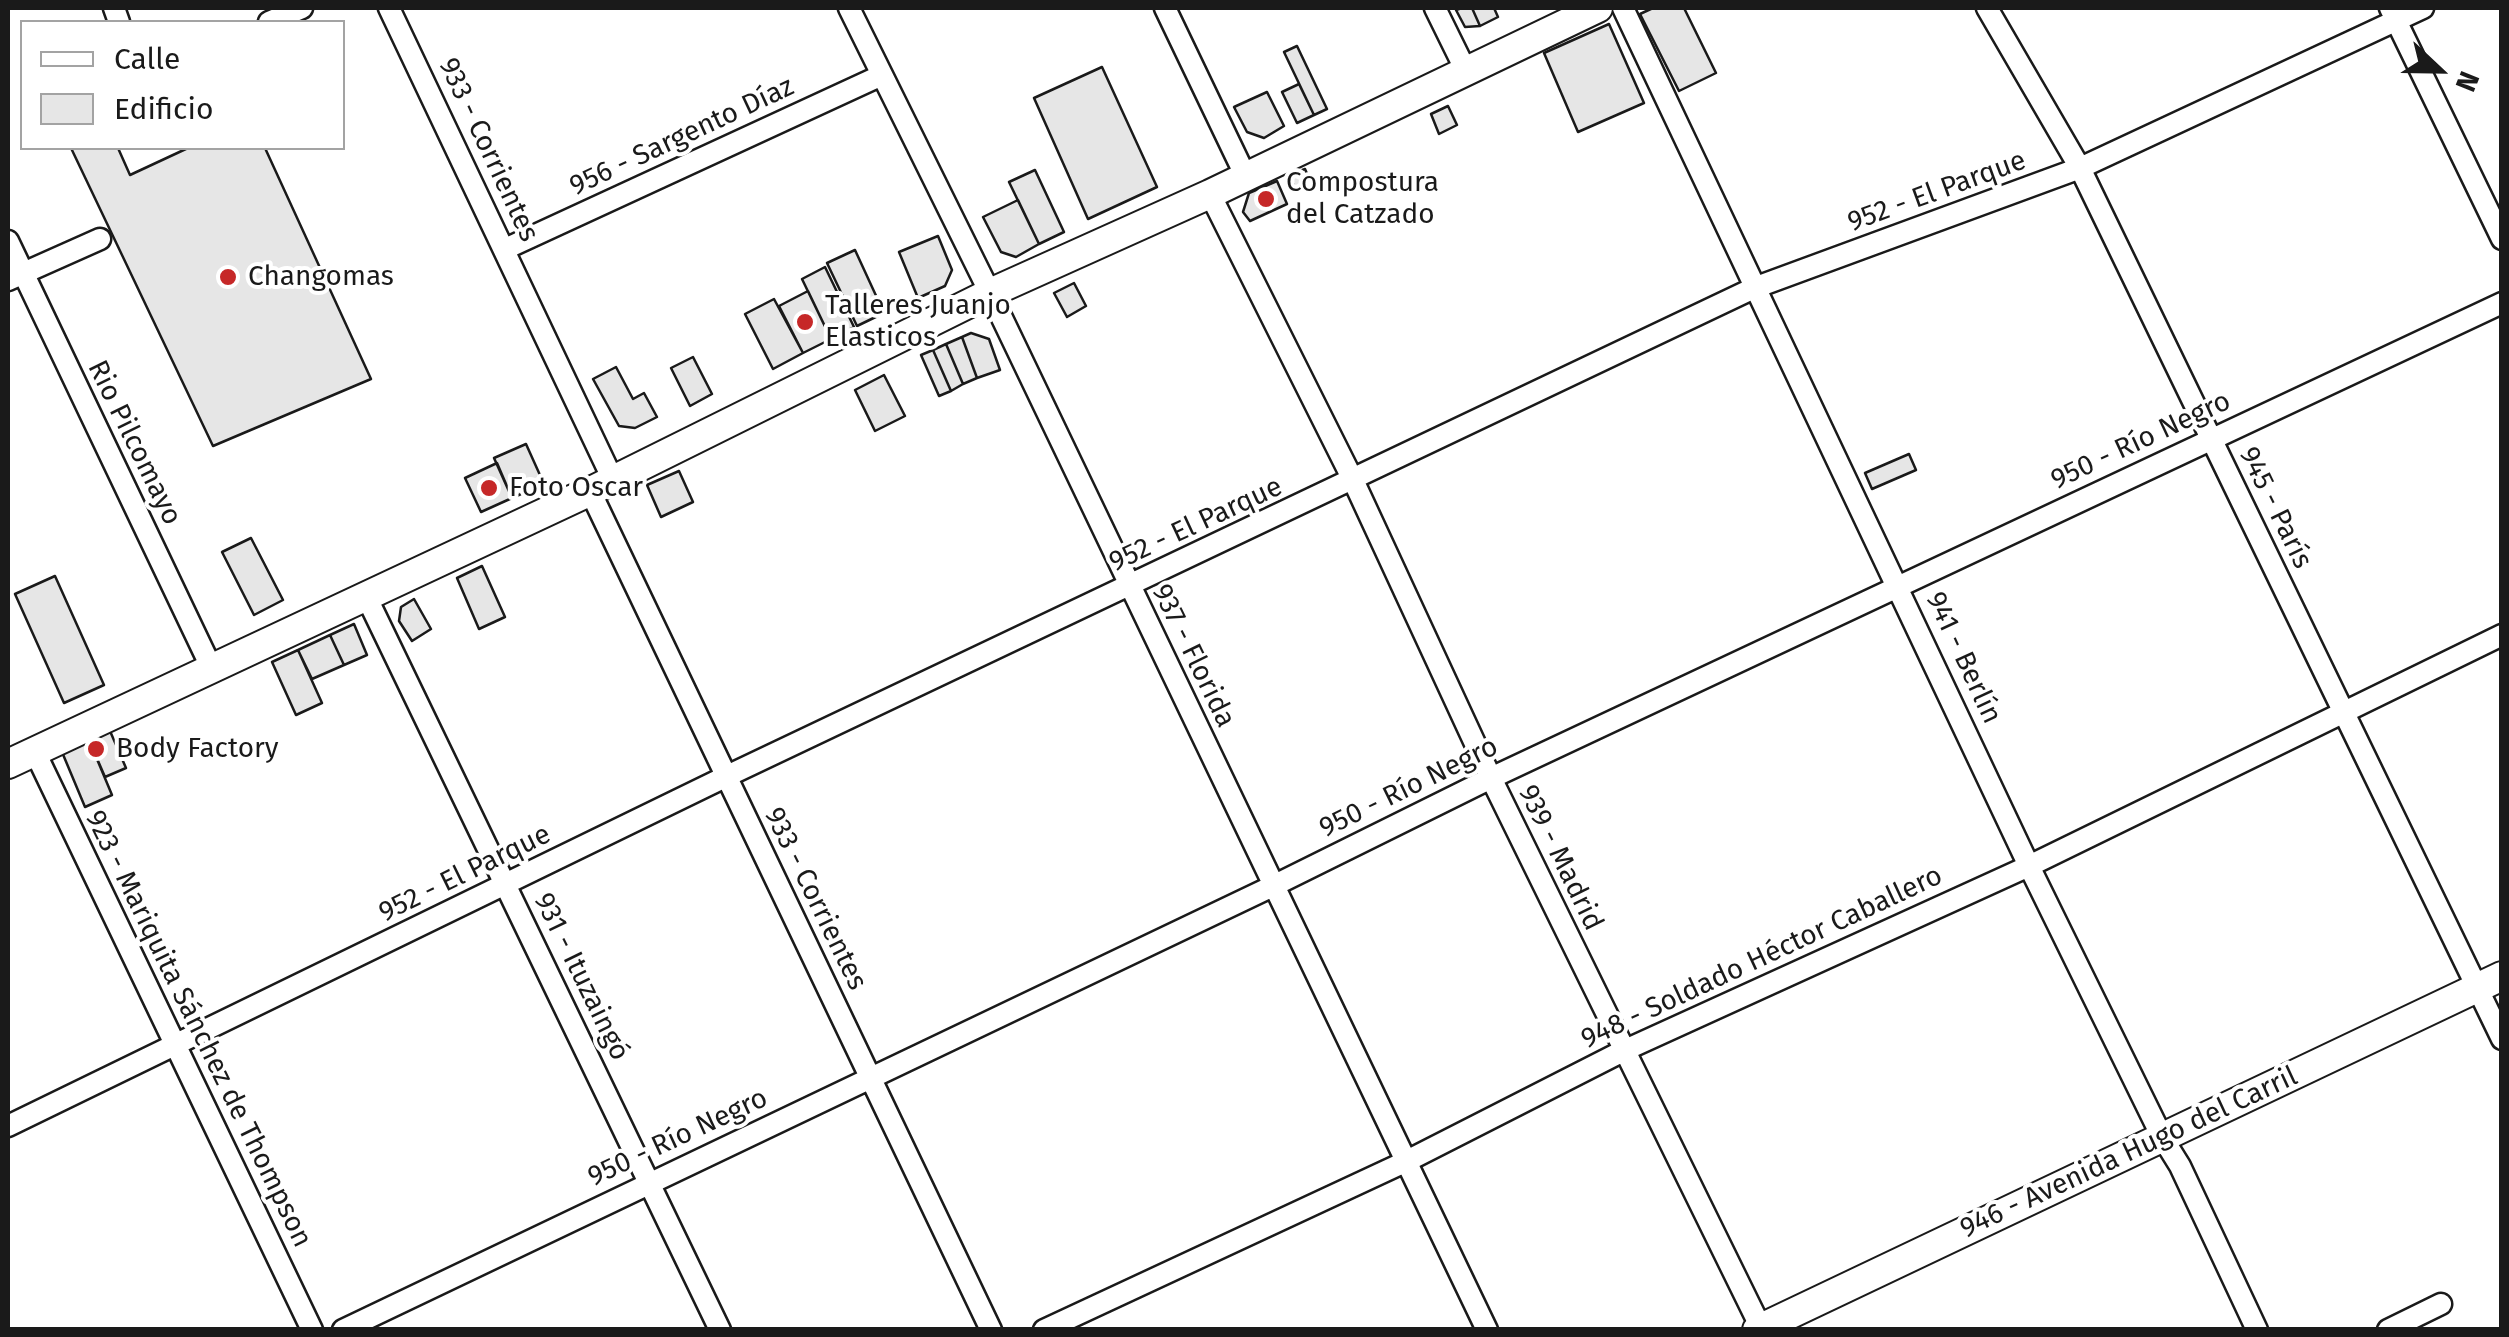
<!DOCTYPE html>
<meta charset="utf-8">
<style>
body{margin:0}
#map{position:relative;width:2509px;height:1337px;overflow:hidden;background:#fff;font-family:"Fira Sans",sans-serif}
canvas{display:block}
.frame{position:absolute;inset:0;border:10px solid #1a1a1a;pointer-events:none}
.legend{position:absolute;left:20px;top:20px;width:325px;height:130px;box-sizing:border-box;background:#fff;border:2px solid #a3a3a3;margin:0;padding:12px 18px;list-style:none;font-size:30px;color:#1a1a1a}
.legend li{display:flex;align-items:center;gap:20px;height:50px}
.legend b{width:50px;border:2px solid #a3a3a3}
.north{position:absolute;left:2389px;top:20px;width:100px;height:100px;-webkit-text-stroke:8px #fff;paint-order:stroke;rotate:112deg;font-size:28px;font-weight:700;line-height:40px;text-align:center;color:#1a1a1a}
.north::after{content:'';display:block;margin:auto;width:35px;height:45px;background:#1a1a1a;clip-path:polygon(50% 0,100% 100%,50% 72%,0 100%)}
</style>
<div id="map">
<canvas width="2509" height="1337"></canvas>
<div class="frame"></div>
<ul class="legend">
<li><b style="height:12px;background:#fff"></b>Calle</li>
<li><b style="height:28px;background:#e6e6e6"></b>Edificio</li>
</ul>
<div class="north">N</div>
</div>
<script>
const ctx = document.querySelector('canvas').getContext('2d');
ctx.lineJoin = 'round';
function fillPath(path, color) { ctx.fillStyle = color; ctx.fill(path, 'evenodd'); }
function stroke(path, color, width, dash) { ctx.strokeStyle = color; ctx.lineWidth = width; ctx.lineCap = dash ? 'butt' : 'round'; ctx.setLineDash(dash || []); ctx.stroke(path); }
function write(font, color, halo, rows, align = 'center') {
  ctx.font = font + ' "Fira Sans",sans-serif'; ctx.lineWidth = 8; ctx.setLineDash([]); ctx.textBaseline = 'middle'; ctx.strokeStyle = halo; ctx.fillStyle = color; for (const [text, x, y, turn = 0] of rows) {
    ctx.save(); ctx.translate(x, y); ctx.rotate((+turn || 0) * Math.PI / 180); ctx.textAlign = isNaN(turn) ? turn : align; if (halo) ctx.strokeText(text, 0, 0); ctx.fillText(text, 0, 0); ctx.restore();
  }
}
const building = new Path2D(`
 M1462 8H1472L1480 26 1465 27 1456 10Z
 M1472 8H1494L1498 17 1480 26Z
 M1653 8H1684L1716 73 1679 91 1640 14Z
 M1609 24 1644 103 1578 132 1544 53Z
 M1297 46 1327 109 1314 115 1284 52Z
 M1102 67 1157 187 1088 219 1034 98Z
 M1299 84 1314 115 1297 123 1282 92Z
 M1267 92 1284 126 1264 138 1247 132 1234 107Z
 M1448 106 1457 125 1439 134 1431 114Z
 M71 148H118L130 175 188 148H265L371 379 213 446Z
 M1305 169 1311 183 1296 190 1289 175Z
 M1035 170 1064 232 1039 244 1009 182Z
 M1277 181 1287 204 1250 221 1243 212 1249 193Z
 M1018 200 1039 244 1016 257 1001 252 983 217Z
 M938 236 952 270 945 286 918 298 899 252Z
 M855 250 884 313 857 326 827 263Z
 M825 267 854 327 831 339 802 279Z
 M1074 283 1086 306 1067 317 1054 293Z
 M808 291 831 339 803 353 779 306Z
 M774 299 803 353 773 369 745 314Z
 M971 333 989 339 1000 370 977 378 962 337Z
 M962 337 977 378 963 384 946 344Z
 M946 344 963 384 951 391 933 350Z
 M933 350 951 391 939 396 921 355Z
 M693 357 712 394 690 406 671 368Z
 M616 367 633 399 644 393 657 417 635 428 619 426 593 379Z
 M884 375 905 416 875 431 855 390Z
 M526 444 544 484 512 498 494 458Z
 M1909 454 1916 470 1872 489 1865 473Z
 M497 463 512 498 481 512 465 478Z
 M679 471 693 502 661 517 647 485Z
 M251 538 283 600 254 615 222 552Z
 M482 566 505 617 479 629 457 578Z
 M55 576 104 685 64 703 15 594Z
 M414 599 431 629 412 641 399 621 401 607Z
 M354 624 367 655 344 665 330 635Z
 M330 635 344 665 312 679 298 650Z
 M298 650 322 703 296 715 272 662Z
 M110 731 126 768 105 777 89 740Z
 M89 740 112 795 85 807 62 752Z`);
const minor = new Path2D(`
 M114 8 119 22
 M389 8 613 480
 M849 8 990 293 1487 1330
 M1165 8 1245 175
 M1435 8 1466 71
 M1623 8 2029 866 2162 1137 2180 1166 2257 1330
 M1987 8 2080 168 2502 1039
 M2390 8 2502 239
 M269 22 302 8
 M1210 194 1353 480 1491 778 1761 1328
 M8 241 211 667
 M505 249 882 75
 M8 280 100 239
 M590 491 991 1330
 M366 596 720 1330
 M35 752 312 1330
 M8 1126 725 777 1754 288 2080 168 2423 8
 M343 1330 1275 885 1491 778 2502 303
 M1044 1330 1407 1161 1623 1051 2029 866 2502 635
 M2388 1330 2441 1304`);
const secondary = new Path2D(`
 M8 764 595 489 990 293 1210 194 1598 8
 M1757 1330 2502 976`);
const markers = [
 [1266,199,10,"#c62828"],
 [228,277,10,"#c62828"],
 [805,322,10,"#c62828"],
 [489,488,10,"#c62828"],
 [96,749,10,"#c62828"]
];
const streetNames = [
 ["956 - Sargento Díaz",682,137,-25],
 ["933 - Corrientes",488,150,65],
 ["952 - El Parque",1937,192,-20],
 ["950 - Río Negro",2141,441,-25],
 ["Rio Pilcomayo",134,443,64],
 ["945 - París",2275,508,64],
 ["952 - El Parque",1196,525,-25],
 ["937 - Florida",1193,656,64],
 ["941 - Berlín",1963,658,65],
 ["950 - Río Negro",1409,788,-26],
 ["939 - Madrid",1560,858,64],
 ["952 - El Parque",465,874,-26],
 ["933 - Corrientes",815,899,64],
 ["948 - Soldado Héctor Caballero",1762,958,-25],
 ["931 - Ituzaingó",581,977,64],
 ["923 - Mariquita Sánchez de Thompson",198,1029,64],
 ["950 - Río Negro",678,1138,-25],
 ["946 - Avenida Hugo del Carril",2129,1153,-25]
];
const poiNames = [
 ["Compostura",1286,183],
 ["del Catzado",1286,215],
 ["Changomas",248,277],
 ["Talleres Juanjo",825,306],
 ["Elasticos",825,338],
 ["Foto Oscar",509,488],
 ["Body Factory",116,749]
];
fillPath(building, '#e6e6e6');
stroke(building, '#1a1a1a', 2.5);
stroke(minor, '#1a1a1a', 25);
stroke(secondary, '#1a1a1a', 32);
stroke(minor, '#fff', 20);
stroke(secondary, '#fff', 28);
for (const [x, y, r, color] of markers) { const dot = new Path2D(); dot.arc(x, y, r, 0, 2 * Math.PI); ctx.fillStyle = color; ctx.fill(dot); stroke(dot, '#fff', 4); }
write('28px', '#1a1a1a', '#fff', streetNames);
write('28px', '#1a1a1a', '#fff', poiNames, 'left');
</script>
